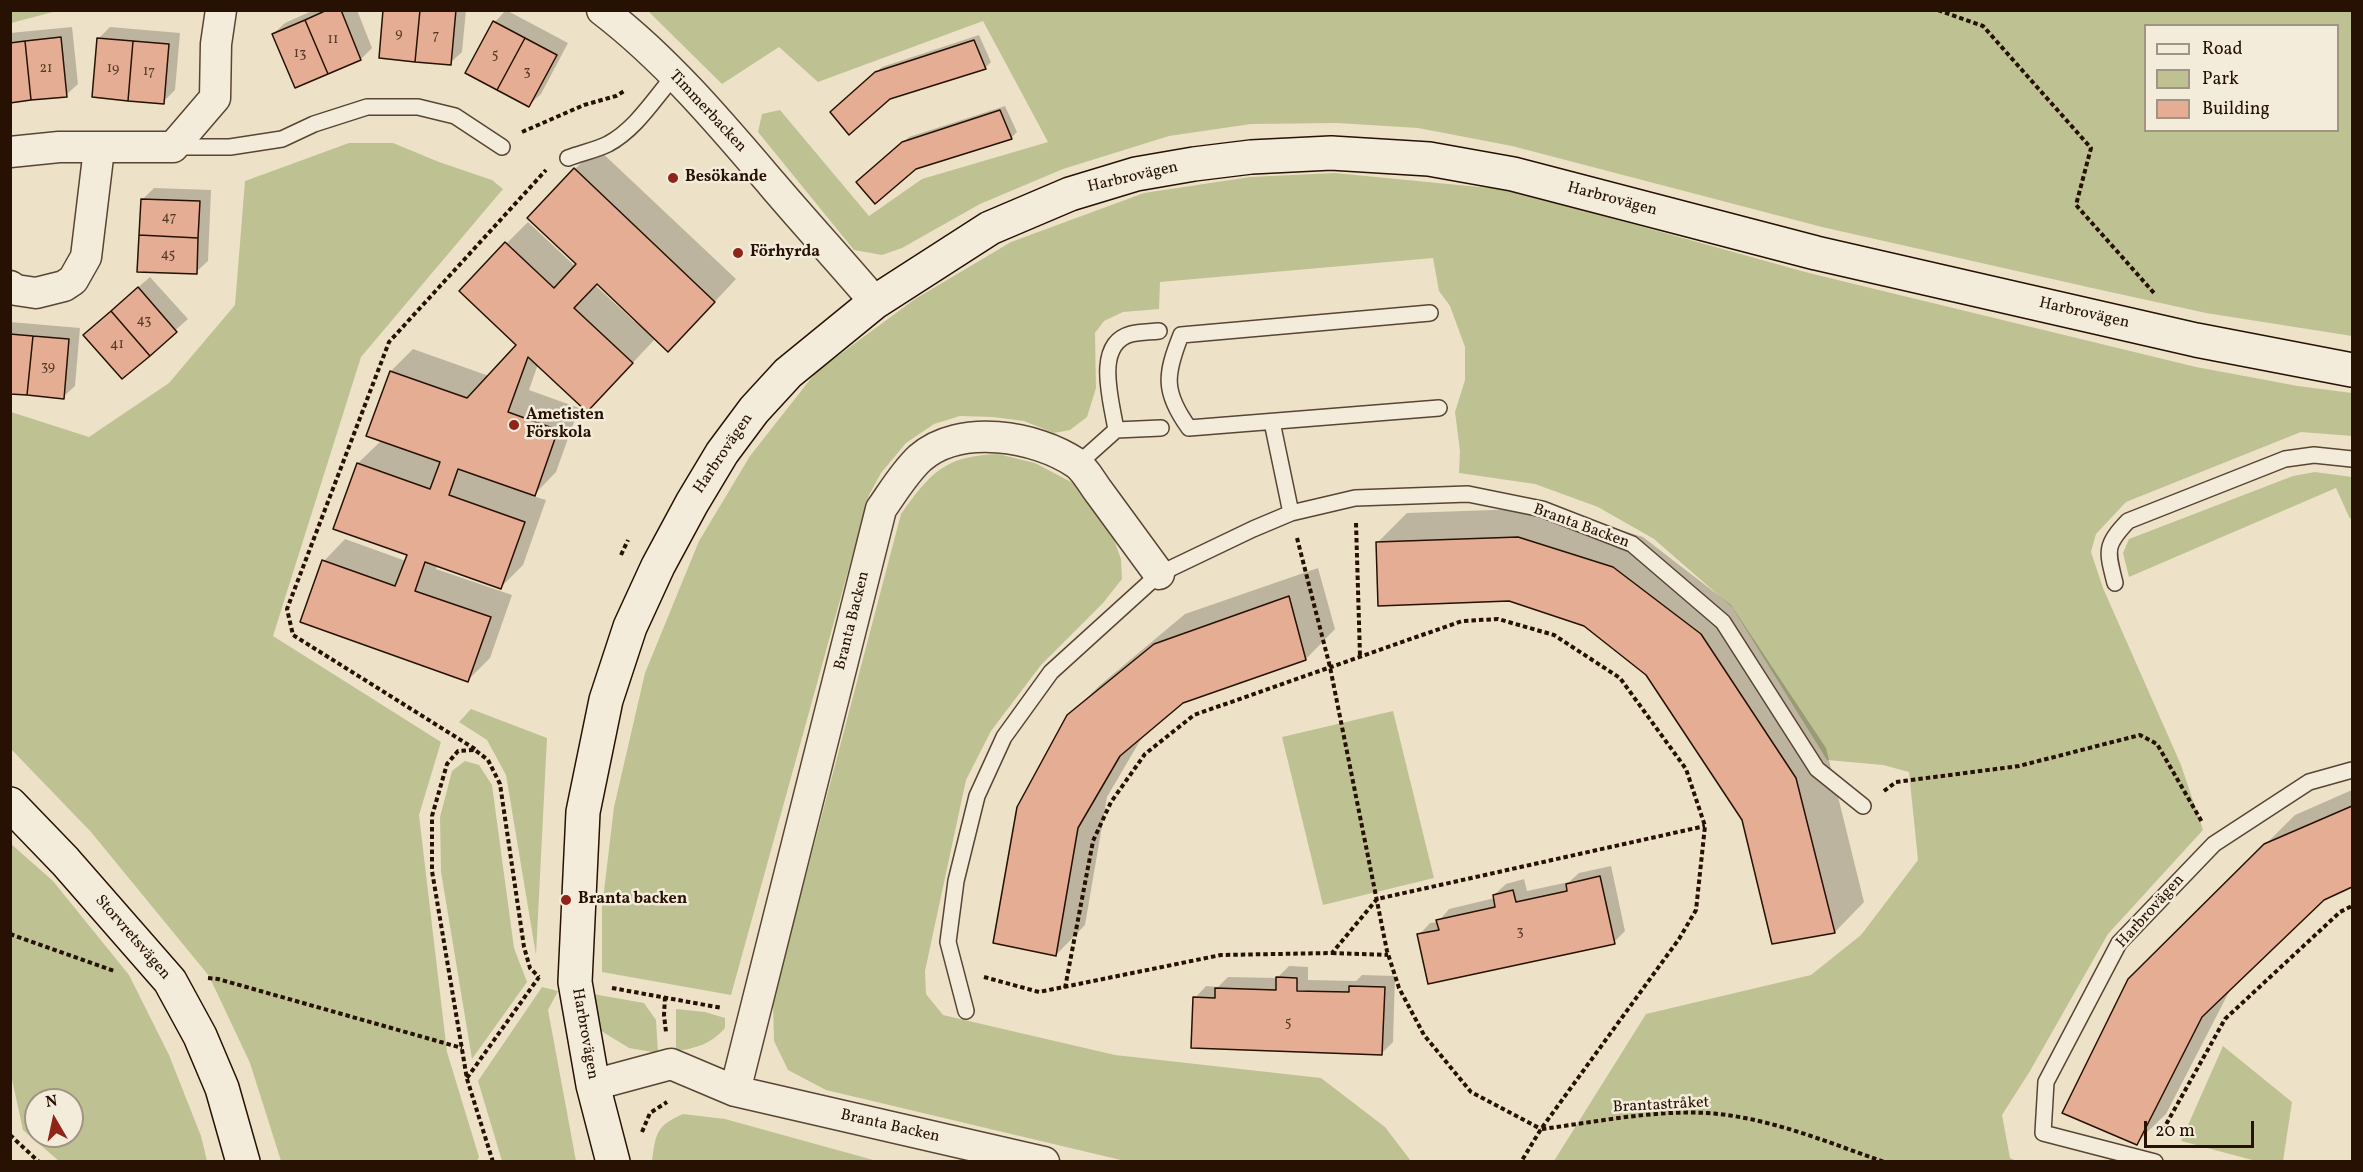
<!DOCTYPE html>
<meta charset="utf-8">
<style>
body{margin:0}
#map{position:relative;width:2363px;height:1172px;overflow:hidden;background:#ede2c8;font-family:Vollkorn,serif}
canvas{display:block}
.frame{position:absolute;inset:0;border:12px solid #261102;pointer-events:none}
.legend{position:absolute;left:2144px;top:24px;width:195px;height:108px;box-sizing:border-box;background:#f3ecdb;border:2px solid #a19484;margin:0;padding:8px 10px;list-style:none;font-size:18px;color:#261102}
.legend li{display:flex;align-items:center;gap:12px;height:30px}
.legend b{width:30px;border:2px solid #a19484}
.north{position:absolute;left:24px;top:1088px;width:60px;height:60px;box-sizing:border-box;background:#f3ecdb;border:2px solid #a19484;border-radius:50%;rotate:351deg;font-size:16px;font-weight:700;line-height:24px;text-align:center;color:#261102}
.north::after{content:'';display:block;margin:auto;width:21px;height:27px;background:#8f2418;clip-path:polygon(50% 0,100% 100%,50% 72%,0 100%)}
.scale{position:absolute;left:2144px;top:1121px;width:110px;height:27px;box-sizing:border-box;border:3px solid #261102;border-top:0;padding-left:8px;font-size:18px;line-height:21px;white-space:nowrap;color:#261102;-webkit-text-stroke:4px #f3ecdb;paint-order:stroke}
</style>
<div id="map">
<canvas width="2363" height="1172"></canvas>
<div class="frame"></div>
<ul class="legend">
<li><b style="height:8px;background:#f3ecdb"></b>Road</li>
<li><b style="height:16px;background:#bec292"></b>Park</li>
<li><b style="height:16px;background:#e5ad93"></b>Building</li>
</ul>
<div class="north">N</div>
<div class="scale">20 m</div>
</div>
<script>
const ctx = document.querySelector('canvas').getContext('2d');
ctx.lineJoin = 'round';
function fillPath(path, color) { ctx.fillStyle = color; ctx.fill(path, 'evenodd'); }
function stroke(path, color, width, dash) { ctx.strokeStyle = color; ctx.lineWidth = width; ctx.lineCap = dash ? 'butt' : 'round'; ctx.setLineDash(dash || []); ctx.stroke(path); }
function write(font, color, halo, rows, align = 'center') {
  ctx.font = font + ' Vollkorn,serif'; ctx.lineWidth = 5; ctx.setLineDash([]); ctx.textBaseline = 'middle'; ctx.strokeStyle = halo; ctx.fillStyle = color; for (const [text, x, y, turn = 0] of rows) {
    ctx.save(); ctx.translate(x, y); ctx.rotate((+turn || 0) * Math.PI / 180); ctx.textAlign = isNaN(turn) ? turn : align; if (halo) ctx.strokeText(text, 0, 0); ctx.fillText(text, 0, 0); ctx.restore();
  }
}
const green = new Path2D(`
 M11 10H57V11L11 23Z
 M648 11H2352V336L2206 313 2092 288 1822 227 1512 146 1418 128 1337 123 1251 124 1169 136 1063 169 980 204 902 248 882 255 854 250 758 132 762 114 780 110 869 216 922 179 1048 142 983 21 818 82 779 47 722 84ZM2146 26H2338V130H2146Z
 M349 143H393L439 162 492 180 503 189 361 357 273 636 441 742 419 815 447 1052 479 1157 477 1161H281L250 1063 209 976 91 832 11 749V412L89 437 169 383 235 305 245 181Z
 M1335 173 1510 190 1809 273 2196 367 2298 386 2352 393V436L2301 432 2126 502 2096 534 2091 552 2103 588 2181 765 2203 830 2108 934 2030 1071 2002 1115 2010 1158 2016 1161H1554L1646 1014 1811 975 1861 935 1918 860 1909 772 1883 765 1827 760 1732 607 1654 539 1598 507 1535 484 1459 473 1460 451 1455 412 1465 380V347L1450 306 1439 291 1433 258 1160 282 1159 309 1123 312 1104 321 1095 333 1096 388 1087 417 1070 430 1054 433 1024 421 993 417 960 416 934 424 906 443 881 473 869 495 731 995 602 972V908L614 807 645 673 699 541 750 456 816 372 915 299 1011 242 1144 193 1250 177Z
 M998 454 1035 463 1073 483 1113 537 1121 559 1122 579 1103 603 1041 665 991 731 966 780 925 971 926 994 943 1015 1115 1055 1321 1078 1385 1127 1411 1161H1125L826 1090 788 1070 774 1041 773 1001 901 514C931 472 945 456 998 454Z
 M2315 472 2352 477V517L2350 519 2336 488 2129 577 2123 553 2129 539 2293 476Z
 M471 709 547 738 536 955 506 775 487 740 459 722Z
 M1393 711 1434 878 1323 905 1282 737Z
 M465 761 479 765 492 785 514 948 527 982 472 1059 441 872 440 817 452 771Z
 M10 843 53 881 129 975 169 1055 201 1136 207 1161H59L23 1130 11 1075ZM36 1100H72V1136H36Z
 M542 987 558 991 548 1010 576 1161H502L478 1081Z
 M587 993 644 1003 656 1020 658 1053 629 1048 598 1029Z
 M676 1009 705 1012 725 1018V1028C711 1044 697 1048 676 1051Z
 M2223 1046 2292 1102 2283 1161H2256L2181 1141Z
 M683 1114 725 1119 877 1161H652C656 1133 656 1126 683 1114Z`);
const shadow = new Path2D(`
 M314 10H357L372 48 361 59 273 34 285 23Z
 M385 10H466L462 52 450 63Z
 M506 10 568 43 541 94 529 105 467 73 495 22Z
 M72 27 78 84 66 95 10 101V33Z
 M110 27 180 33 175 90 163 102 99 38Z
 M979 35 991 62 985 68 837 107 882 67Z
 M1005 106 1017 132 1011 138 863 177 909 137Z
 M597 148 736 279 690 328 656 338 609 388 538 364 529 390 579 408 556 472 533 496 546 500 523 565 501 587 438 564 436 569 512 595 490 658 468 680 324 561 345 539 406 561 409 554 358 463 382 440 368 435 391 371 413 349 489 376 518 345 506 244 528 222 576 267 578 264 575 169ZM597 283 637 320 635 322 595 285Z
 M154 188 211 190 208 261 196 272 142 200Z
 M150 277 188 319 122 377 97 323Z
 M10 322 80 328 75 386 63 397 10 392Z
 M1549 508 1643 537 1731 605 1826 748 1864 902 1835 932 1744 820 1647 674 1584 625 1377 543 1407 513Z
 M1318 568 1335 629 1306 659 1182 702 1144 734 1107 797 1085 925 1056 955 1069 716 1099 686 1185 614Z
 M2352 790V886L2323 899 2231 988 2166 1114 2136 1143 2129 980 2295 815Z
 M1611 866 1625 931 1614 942 1419 935 1430 923 1438 922 1449 909 1495 898 1494 895 1506 884 1524 879 1527 891 1569 882 1579 873Z
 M1289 966 1308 967V980L1356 981 1362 975 1395 976 1393 1042 1381 1054 1195 998 1206 986 1218 987 1228 977 1277 978Z`);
const building = new Path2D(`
 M327 10H341L361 60 328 74 305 20Z
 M383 10H420L415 62 379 58Z
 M420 10H456L451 65 415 62Z
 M305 20 328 74 295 88 272 34Z
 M493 21 525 38 497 90 465 73Z
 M61 37 67 97 31 100 25 41Z
 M97 38 133 41 128 101 92 97Z
 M525 38 557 55 529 107 497 90Z
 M974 40 986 69 890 99 849 135 830 112 875 72Z
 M25 41 31 100 10 103V43Z
 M133 41 169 44 164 104 128 101Z
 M1000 110 1012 139 916 169 875 204 856 182 902 142Z
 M574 168 715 302 668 352 597 284 574 308 633 363 587 412 528 357 508 412 558 430 535 496 458 469 449 495 525 522 501 589 425 562 415 591 491 617 468 682 300 622 322 560 395 586 407 555 333 529 357 463 430 489 440 462 366 436 390 371 467 398 516 345 459 291 505 242 554 288 576 264 527 218Z
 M141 199 200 201 198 238 139 235Z
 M139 235 198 238 197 274 137 272Z
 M138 287 177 332 150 356 111 311Z
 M111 311 150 356 122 379 83 335Z
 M10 334 33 336 27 395 10 394Z
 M33 336 69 339 64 399 27 395Z
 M1518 537 1613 567 1701 634 1796 778 1835 933 1772 944 1742 820 1646 675 1584 626 1509 601 1378 606 1376 542Z
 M1289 596 1306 660 1183 703 1120 756 1078 828 1056 956 993 943 1017 807 1067 715 1154 644Z
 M2352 806V887L2324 900 2202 1017 2137 1145 2062 1113 2128 979 2264 844Z
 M1600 876 1615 944 1428 984 1417 934 1439 930 1436 920 1495 907 1493 895 1513 890 1516 902 1567 891 1566 884Z
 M1276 977 1297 978V991L1349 992V986L1385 987 1382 1055 1191 1048 1193 997 1215 998V988L1276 990Z`);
const path = new Path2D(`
 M1938 10 1983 26 2091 148 2076 205 2154 293
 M522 132 584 105 616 96 626 90
 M1356 523 1360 656
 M1297 538 1330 667 1387 951 1399 988 1424 1035 1471 1092 1541 1129
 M621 555 628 540
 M475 749 293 635 287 609 389 342 546 170
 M1884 791 1896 782 2019 766 2140 735 2157 744 2202 822
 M10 934 114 971
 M1332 953 1388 955
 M984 977 1039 992 1221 955 1332 953 1377 899 1705 826
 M208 978 218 979 462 1048
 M612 988 722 1008
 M1065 988 1093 841 1111 802 1145 754 1194 715 1462 621 1498 619 1554 635 1620 678 1686 769 1705 826 1696 910 1679 939 1541 1129 1521 1162
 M665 997 664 1015 666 1032
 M467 1078 539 977
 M1542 1129C1596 1122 1653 1110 1707 1113 1768 1117 1827 1142 1884 1162
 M642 1132 650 1113 667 1102
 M10 1135 39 1162
 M2159 1137 2225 1019 2340 912 2352 906
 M493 1162 467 1079 432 871V816L447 764 458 751 475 750 488 760 500 784 524 947 530 968 539 977`);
const lane = new Path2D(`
 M173 147H230L282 139 314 124 367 107H418L455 116 502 147
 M568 158C581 153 596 150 608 144 636 129 654 99 674 76
 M1430 313 1181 335C1165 375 1163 392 1189 428L1439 408
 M1272 422 1291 513
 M1116 430C1112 403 1093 344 1131 334 1139 332 1150 332 1159 331
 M1078 464 1116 430 1161 428
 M2115 583C2107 551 2104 546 2128 521L2285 459 2314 455 2352 459
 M966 1011 948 942 956 881 977 796 1004 737 1051 672 1159 574 1253 529 1291 513 1355 498 1468 494 1542 509 1632 544 1723 622 1817 769 1863 806
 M2155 1162 2043 1133 2046 1082 2119 943 2214 844 2309 782 2352 770`);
const street = new Path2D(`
 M602 10C666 59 720 123 772 184 806 224 841 262 875 302
 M10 152 59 147H173L215 98 216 44 221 10
 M10 286 16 290 36 293 64 286 73 280 86 257 99 149
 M593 1085 671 1064 735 1091 1044 1162
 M735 1091 881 509C893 492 904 473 920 458 960 423 1036 436 1076 463 1085 469 1092 483 1099 492 1119 519 1139 547 1159 574`);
const secondary = new Path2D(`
 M10 804 65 861 170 981 200 1036 222 1088 243 1162
 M613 1162 593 1085 575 982 583 812 606 700 630 627 658 566 692 503 722 453 754 410 788 373 875 302 990 228 1070 194 1136 174 1194 164 1251 157 1331 153 1429 159 1513 174 1816 253 2196 340 2352 370`);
const markers = [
 [673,178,6,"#8f2418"],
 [738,253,6,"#8f2418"],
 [514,425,6,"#8f2418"],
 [566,900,6,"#8f2418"]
];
const numberNames = [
 ["9",399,34],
 ["7",436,36],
 ["11",333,40],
 ["13",300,54],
 ["5",495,55],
 ["21",46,69],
 ["19",113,69],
 ["17",149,72],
 ["3",527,72],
 ["47",169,218],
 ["45",168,255],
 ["43",144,321],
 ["41",117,345],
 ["39",48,367],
 ["3",1520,932],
 ["5",1288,1023]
];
const streetNames = [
 ["Timmerbacken",707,112,47],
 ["Harbrovägen",1133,178,-13],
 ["Harbrovägen",1612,200,15],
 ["Harbrovägen",2084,314,13],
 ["Harbrovägen",724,454,-56],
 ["Branta Backen",1581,527,20],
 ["Branta Backen",853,621,-76],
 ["Harbrovägen",2151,912,-48],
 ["Storvretsvägen",132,938,49],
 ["Harbrovägen",584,1034,80],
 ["Brantastråket",1661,1106,-3],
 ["Branta Backen",890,1127,13]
];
const poiNames = [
 ["Besökande",685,178],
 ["Förhyrda",750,253],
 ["Ametisten",526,416],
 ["Förskola",526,434],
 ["Branta backen",578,900]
];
fillPath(green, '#bec292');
fillPath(shadow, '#0003');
fillPath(building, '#e5ad93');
stroke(building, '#261102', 1.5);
stroke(lane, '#584534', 18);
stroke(street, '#584534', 33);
stroke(secondary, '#261102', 36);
stroke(path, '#261102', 4, [4.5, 3]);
stroke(lane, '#f3ecdb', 15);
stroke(street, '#f3ecdb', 30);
stroke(secondary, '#f3ecdb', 33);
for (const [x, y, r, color] of markers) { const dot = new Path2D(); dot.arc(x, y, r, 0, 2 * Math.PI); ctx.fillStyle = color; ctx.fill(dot); stroke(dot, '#f3ecdb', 2); }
write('14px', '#563826', null, numberNames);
write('16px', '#261102', '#f3ecdb', streetNames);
write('bold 16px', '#261102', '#f3ecdb', poiNames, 'left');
</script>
